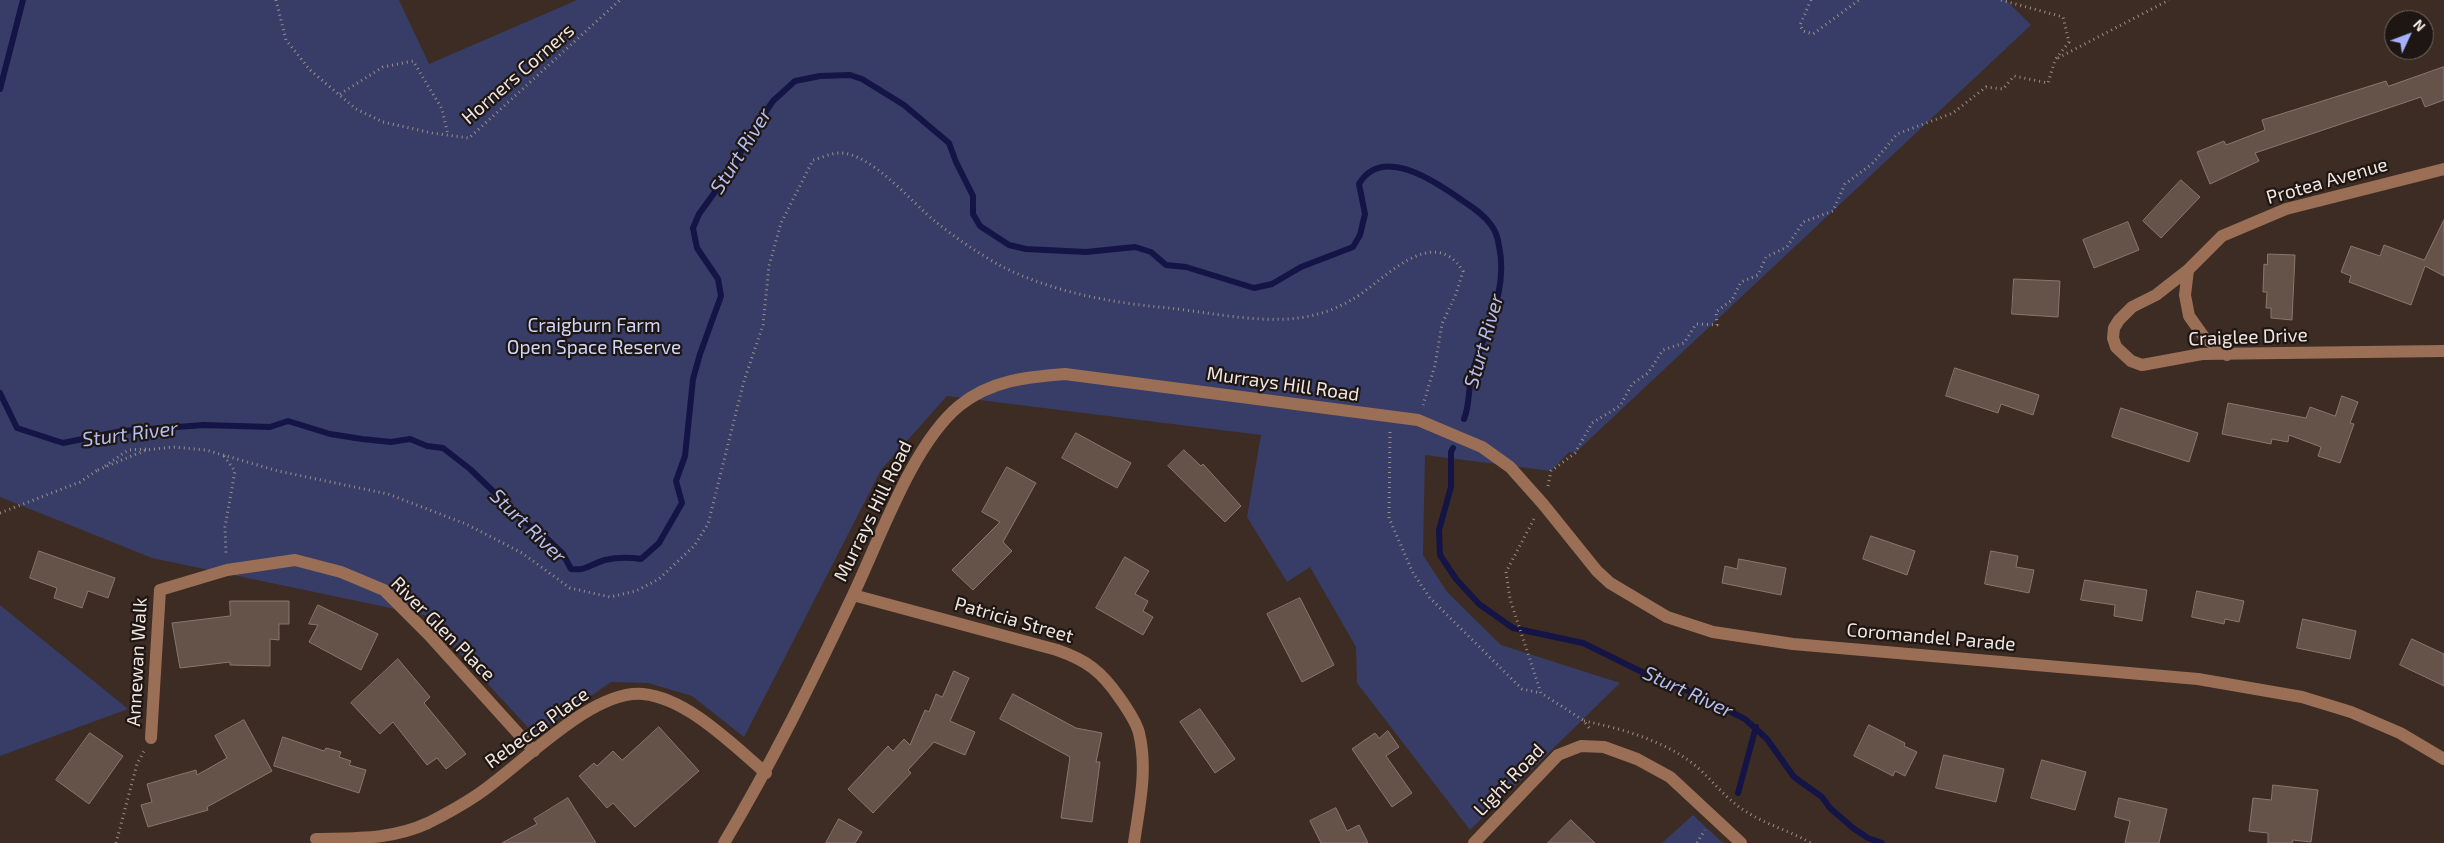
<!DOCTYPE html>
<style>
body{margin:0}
#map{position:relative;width:2444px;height:843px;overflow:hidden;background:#3c2c23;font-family:"Exo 2",sans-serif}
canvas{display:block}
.north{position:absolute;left:2384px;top:10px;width:50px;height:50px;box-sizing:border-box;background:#1e1612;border:1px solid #726964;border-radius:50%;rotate:47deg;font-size:14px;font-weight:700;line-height:20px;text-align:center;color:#f0e5e0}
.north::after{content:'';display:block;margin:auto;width:18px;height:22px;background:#a5b1fc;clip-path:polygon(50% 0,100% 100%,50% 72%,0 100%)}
</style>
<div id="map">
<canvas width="2444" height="843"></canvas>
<div class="north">N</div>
</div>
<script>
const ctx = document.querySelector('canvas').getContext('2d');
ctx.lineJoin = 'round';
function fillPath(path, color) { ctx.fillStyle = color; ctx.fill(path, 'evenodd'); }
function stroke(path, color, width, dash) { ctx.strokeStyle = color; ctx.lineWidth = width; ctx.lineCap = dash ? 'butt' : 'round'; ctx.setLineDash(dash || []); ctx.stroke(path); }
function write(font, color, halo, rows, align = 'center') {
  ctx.font = font + ' "Exo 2",sans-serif'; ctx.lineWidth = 4.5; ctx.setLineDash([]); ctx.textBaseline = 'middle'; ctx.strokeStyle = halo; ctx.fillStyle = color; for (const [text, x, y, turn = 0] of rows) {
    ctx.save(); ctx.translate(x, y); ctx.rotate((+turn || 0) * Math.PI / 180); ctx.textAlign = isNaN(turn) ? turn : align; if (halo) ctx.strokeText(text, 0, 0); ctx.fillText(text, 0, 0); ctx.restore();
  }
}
const green = new Path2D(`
 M0 0H399L429 64 577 0H2006L2031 25 1575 453 1569 452 1551 471 1425 455 1423 555 1447 592 1501 645 1620 683 1470 830 1357 683 1356 647 1310 567 1287 582 1247 517 1261 435 947 396 881 470 744 737 692 696 648 683 611 682 535 735 424 615 152 558 0 497Z
 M0 605 128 709 0 756Z
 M1693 815 1723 843H1662Z`);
const stream = new Path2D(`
 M0 89 23 0
 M0 393 17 428 63 443 122 431 204 425 270 427 288 421 330 434 362 439 391 442 410 439 427 446 443 448 470 469 526 523 538 530 563 554 571 569C587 571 590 564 605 560 617 557 628 557 641 559L659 543 682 503 676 481 685 456 693 379 700 354 721 296 718 279 697 248 693 228 699 214 736 163 745 142 773 101 795 81 820 76 850 75 862 79 904 105 949 143 956 162 973 196V214L980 226 1009 245 1026 249 1086 252 1135 247 1151 252 1166 265 1186 267 1254 288 1272 284 1301 267 1353 247 1360 235 1365 214 1359 184C1381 146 1431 179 1456 196 1468 205 1482 212 1491 225 1496 231 1498 239 1499 246 1509 292 1484 331 1472 374 1468 389 1470 405 1464 419
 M1453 448 1451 452V487L1439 530 1440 555 1456 579 1479 604 1513 628 1583 643 1644 673 1693 693 1745 719 1767 739 1794 777 1822 797 1830 808 1853 828 1868 838 1882 843
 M1738 793 1756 727`);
const building = new Path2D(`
 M2444 67V100L2425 107 2421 97 2255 153 2259 161 2210 184 2197 152 2224 141 2226 145 2265 130 2262 120 2386 81 2388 86Z
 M2181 180 2200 197 2161 238 2143 221Z
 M2444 220V276L2425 266 2411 305 2349 282 2351 276 2341 272 2351 246 2380 256 2384 245 2424 260Z
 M2128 222 2139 250 2094 268 2083 240Z
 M2268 254 2295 255 2292 320 2271 318V308H2266L2267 292H2263L2264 264 2267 265Z
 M2014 279 2060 281 2058 317 2012 314Z
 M1955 368 2039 395 2033 415 2001 404 1998 413 1946 396Z
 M2342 396 2358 402 2350 423 2354 424 2340 463 2318 456 2321 447 2289 435 2288 442 2272 439 2271 444 2222 434 2228 403 2306 418 2310 407 2335 416Z
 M2121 408 2198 433 2189 462 2112 437Z
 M1076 433 1131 463 1117 488 1062 458Z
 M1184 450 1201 466 1203 464 1241 506 1225 522 1168 466Z
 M1007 467 1036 483 1003 542 1012 551 973 590 952 570 1000 522 982 512Z
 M1871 536 1915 551 1907 575 1863 559Z
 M39 551 115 578 108 598 88 591 82 608 54 598 57 588 30 578Z
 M1991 551 2018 556 2016 567 2034 570 2029 593 1985 584Z
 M1125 557 1149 571 1135 594 1148 601 1143 611 1153 617 1143 635 1096 608Z
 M1739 559 1786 568 1781 595 1722 583 1725 566 1737 569Z
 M2085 580 2147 590 2142 621 2114 616 2115 605 2081 600Z
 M2197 591 2244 601 2239 622 2225 619 2224 624 2192 617Z
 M1300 598 1334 665 1302 682 1267 614Z
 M230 601H289V624H279V640L270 639V666L230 665V662L180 668 172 623 230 616Z
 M318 605 378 634 361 670 309 642 318 625 309 624Z
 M2303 619 2356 631 2350 659 2297 648Z
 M2412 639 2444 654V686L2400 665Z
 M398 659 430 697 424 703 466 754 446 769 437 758 427 765 393 722 380 734 351 703Z
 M954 671 969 678 950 721 975 732 965 755 934 742 908 770 911 773 873 813 848 789 888 746 893 751 904 739 910 745 925 710 929 712 936 694 942 697Z
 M1013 694 1076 728 1102 733 1096 762H1100L1092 822 1061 818 1070 757 1000 719Z
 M1200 709 1235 759 1215 773 1180 722Z
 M244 720 272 771 207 807 208 810 148 827 141 805 152 802 147 784 196 770 197 775 227 758 215 736Z
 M1869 725 1905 743 1904 746 1917 752 1905 776 1895 771 1893 776 1854 756Z
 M659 727 699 771 635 827 613 803 607 808 579 776 594 763 597 766 613 751 622 760Z
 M1388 731 1399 747 1386 756 1412 793 1392 807 1352 749 1375 733 1379 738Z
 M90 733 123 756 89 804 56 780Z
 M283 737 324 751 326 748 341 752 339 757 351 761 349 765 366 770 359 793 274 766Z
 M1944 755 2004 769 1996 802 1936 788Z
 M2042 760 2086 772 2075 810 2031 798Z
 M2273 785 2318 790 2311 842 2293 840 2292 843H2268V833L2249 831 2253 798 2271 800Z
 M568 798 596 843H502L537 824 534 819Z
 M2119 798 2167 809 2159 843H2125L2130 821 2115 817Z
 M1336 808 1347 831 1359 825 1368 843H1321L1310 821Z
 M839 819 862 832 855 843H826Z
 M1571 820 1595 843H1548Z`);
const path = new Path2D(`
 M276 0 286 40 310 70 356 109 383 122 432 133 469 138 620 0
 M1811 0 1800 25 1803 31 1813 34 1859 0
 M2058 58 2169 0
 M340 94 383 67 413 61 442 109 448 135
 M1390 432 1389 518 1413 573 1430 598 1522 689 1541 693
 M224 456 235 471 225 527 226 555
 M105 466 128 450 146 449
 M98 470 146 450 173 447 206 450 278 471 388 494 466 524 522 553 570 588 610 597 636 591 659 579 694 546 708 524 744 381 763 325 769 266 781 223 813 160C821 158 831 153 839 153 871 152 912 203 936 222 954 237 981 255 1001 266 1052 292 1112 303 1169 308 1215 313 1274 327 1318 314 1330 311 1343 305 1353 299 1383 282 1432 222 1463 271L1456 294 1442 324 1435 365 1423 405
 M1548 486 1551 471 1575 453 1592 423 1620 406 1632 384 1648 373 1663 350 1684 343 1696 324 1717 325 1716 312 1732 300 1741 282 1758 275 1766 257 1787 247 1803 222 1833 211 1845 184 1872 164 1897 134 1953 113 1986 87 2003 89 2014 76 2048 83 2055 60 2069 42 2063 17 2001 0
 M0 513 80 482 99 469
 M1534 519 1506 572 1510 599 1541 693 1583 720 1591 730
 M1584 721C1621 728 1668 742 1697 767 1714 782 1726 799 1745 811 1765 824 1790 831 1811 843
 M116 843 137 764 144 751
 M1697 843 1705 830`);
const minor = new Path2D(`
 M2188 270 2156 295 2132 307 2119 320 2114 328 2113 338 2116 347 2131 361 2142 365 2202 354 2444 351
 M2227 355 2204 337 2189 316 2185 295 2188 270 2222 236 2286 209 2444 169
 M853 595 1057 650C1086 660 1101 671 1119 697 1126 707 1136 721 1139 733 1148 770 1139 807 1134 843
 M151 738 160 590 227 570 295 560 341 572 384 590 429 635 534 751
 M316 839C355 838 391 840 428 823 444 815 462 805 477 795 520 767 591 689 643 694 687 698 733 745 766 773
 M724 843C772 763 813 679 853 595 880 539 912 445 959 406 991 380 1027 377 1065 374L1418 420 1482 447 1510 467 1543 504 1597 571 1610 583 1667 617 1713 632 1793 644 2198 679 2302 697 2351 712 2400 733 2444 759
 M1474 843 1558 755 1581 746 1604 747 1637 759 1670 777 1741 843`);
const streetNames = [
 ["Horners Corners",518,74,-41],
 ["Protea Avenue",2327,181,-16],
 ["Craiglee Drive",2248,337,-2],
 ["Murrays Hill Road",1283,384,8],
 ["Murrays Hill Road",873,511,-64],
 ["Patricia Street",1014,620,16],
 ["River Glen Place",443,629,45],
 ["Coromandel Parade",1931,637,5],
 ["Annewan Walk",137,662,-87],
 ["Rebecca Place",537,728,-36],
 ["Light Road",1509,780,-46]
];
const parkNames = [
 ["Craigburn Farm",594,326],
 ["Open Space Reserve",594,348]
];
const waterNames = [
 ["Sturt River",741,151,-58],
 ["Sturt River",1484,341,-74],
 ["Sturt River",130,434,-7],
 ["Sturt River",528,526,44],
 ["Sturt River",1688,692,25]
];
fillPath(green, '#373d66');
stroke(stream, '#141546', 6);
fillPath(building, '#655349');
stroke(building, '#89766c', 1);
stroke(path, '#9c8f88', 3, [1, 4]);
stroke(minor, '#9b6f56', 12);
write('19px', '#f0e5e0', '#1e1612', streetNames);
write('19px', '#cfd6f8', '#1e1612', parkNames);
write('italic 20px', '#b5bef0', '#1e1612', waterNames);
</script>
